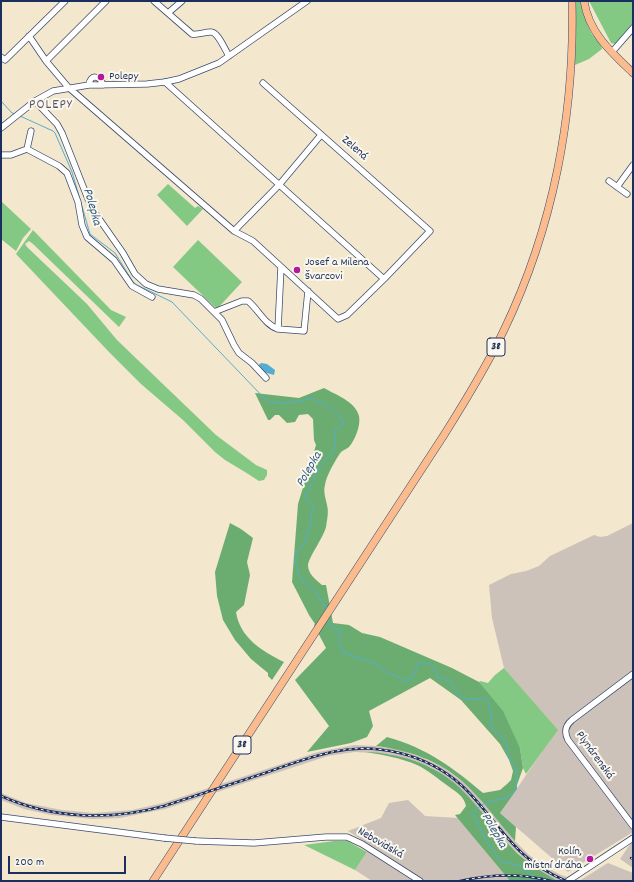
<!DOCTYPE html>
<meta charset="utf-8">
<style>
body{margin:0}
#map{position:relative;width:634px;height:882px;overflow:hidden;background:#f3e7cd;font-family:Dekko,sans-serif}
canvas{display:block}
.frame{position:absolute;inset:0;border:2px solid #1b2f5e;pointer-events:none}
.scale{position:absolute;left:8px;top:856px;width:118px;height:18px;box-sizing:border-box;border:2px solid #1b2f5e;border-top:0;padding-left:5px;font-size:12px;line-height:14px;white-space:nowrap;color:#1b2f5e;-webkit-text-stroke:3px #fbf7ec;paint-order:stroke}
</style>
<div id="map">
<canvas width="634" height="882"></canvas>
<div class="frame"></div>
<div class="scale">200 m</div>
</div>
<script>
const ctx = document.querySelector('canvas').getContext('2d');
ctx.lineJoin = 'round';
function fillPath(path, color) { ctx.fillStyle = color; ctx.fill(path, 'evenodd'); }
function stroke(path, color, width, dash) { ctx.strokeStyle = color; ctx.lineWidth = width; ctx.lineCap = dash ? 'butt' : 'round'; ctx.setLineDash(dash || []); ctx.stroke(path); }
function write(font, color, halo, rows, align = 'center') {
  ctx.font = font + ' Dekko,sans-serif'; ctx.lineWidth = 4; ctx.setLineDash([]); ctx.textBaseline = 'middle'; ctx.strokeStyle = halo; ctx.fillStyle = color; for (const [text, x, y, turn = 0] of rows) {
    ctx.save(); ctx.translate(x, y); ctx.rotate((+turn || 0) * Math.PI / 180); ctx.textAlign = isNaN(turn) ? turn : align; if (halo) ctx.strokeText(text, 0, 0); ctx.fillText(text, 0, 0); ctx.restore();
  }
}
const industrial = new Path2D(`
 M633 523V832L568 872 500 813 557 730 504 668 492 618 489 585 511 574 526 571 539 566 550 556 594 535 600 537 607 536Z
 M354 745 376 746 400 750 421 757 444 768 462 781 478 797 515 841 529 855 548 868 559 874 577 881H558L544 874 525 860 510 845 473 802 450 780 430 767 419 763 389 754 355 752 328 756 165 809 120 818 93 819 51 815 24 809 1 800V793L26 803 62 810 94 813 132 810 163 803 318 752Z
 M408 800 425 816 458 818 510 881H372L355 870 371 846 348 831 381 818 389 803Z
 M633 840V868L620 859Z
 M608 863 633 873V881H579Z`);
const green = new Path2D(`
 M576 1H582C583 12 586 23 591 33 595 38 601 42 602 49L589 59 575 65Z
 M589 1H633V23L615 44 611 43Z
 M168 184 195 208 198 206 203 209 187 226 157 195Z
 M1 201 31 229 23 238 16 251 1 239Z
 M33 230 111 310 126 317 119 327 33 244 29 241 25 244 27 247 87 304 117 340 216 435 256 465 267 470V475L264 480 259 481 245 472 225 460 215 452 183 420 141 384 109 352 16 254Z
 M198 240 242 282 217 309 173 267Z
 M504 668 558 730 526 774 523 768 520 748 479 682 480 681 488 683 495 675Z
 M334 841H347L367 852 355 870 304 845Z`);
const forest = new Path2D(`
 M324 388C336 395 355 401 359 416 361 425 355 440 349 447 347 449 343 450 341 452 336 459 326 476 325 485 323 492 326 499 327 505 329 512 327 520 326 527 323 538 309 557 308 565 308 574 316 580 322 585H326L333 623 349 625 362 633 380 637 452 668 479 682 503 711 520 748 523 768 517 785V789L500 813 516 827 515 841C497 821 482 799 462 781 438 760 407 750 376 746L387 737C427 748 452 767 483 793L500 790 507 784 511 780 513 771 509 760 500 744 461 700 430 678 369 711 373 726 367 737 351 743 307 752 329 726 295 680 326 648 314 625 315 624 309 615 292 582 298 504 316 445 314 440 313 419 308 414 299 415 295 422 287 423 279 415H275L270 420H268L255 393 299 398Z
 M230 523 241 529 253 538 247 562 250 575 244 605 236 612C240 638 262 651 284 662L272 680 268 676V673L251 659 235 640 223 620 217 596 215 572Z
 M366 752C399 753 434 764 459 787 480 807 497 833 518 854 529 864 542 872 556 880L552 881H510L455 815 460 814 466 806C464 796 456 792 448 786 438 779 428 770 417 765 401 758 383 755 366 752Z`);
const water = new Path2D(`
 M261 363 267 364 275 370 274 375 263 372 258 366Z`);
const stream = new Path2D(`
 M1 101 12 113 15 114
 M20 116 53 131 55 133 72 172 90 234 115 253 133 282 137 285 172 302 265 399C280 405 284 404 299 401 303 400 308 399 311 399 324 401 339 412 343 423L341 426 334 430C334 435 336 443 334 449 332 454 327 457 324 461 315 471 313 485 305 495 306 502 311 502 314 508 311 513 312 516 311 521 311 525 309 528 308 531 305 540 306 545 297 551L295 561 301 580 314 590 327 609
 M328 620 331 627 340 630 341 633 339 639 341 651C352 657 364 658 375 664 379 666 382 669 385 671 392 675 399 677 405 681L413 678 418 664C429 659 436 667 437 677L451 682 458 695 463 698 475 700 480 698 486 699 489 703 492 728 507 743 508 757 515 767 517 777 516 790 505 799C490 800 483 802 473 813L486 840 500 861 520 866 537 881`);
const minor = new Path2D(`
 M154 1 192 34C199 35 204 32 211 32 218 32 225 50 229 56
 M168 13 182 1
 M29 36 46 61 68 87 234 231 253 241 338 319 347 315 384 279 430 231 263 83
 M612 52 633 28
 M1 57 5 60 65 1
 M46 61 106 1
 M165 82 384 279
 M89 85C90 74 100 75 103 85
 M35 101 57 124 62 133 88 199 95 213 123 253 135 274 146 284 158 289 194 295 201 299 222 320 234 345 239 353 252 363 266 378
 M1 128 35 101 53 91 89 85 147 84 165 82 179 79 219 63 307 1
 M27 149 31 131
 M1 155H11L27 149 59 166 67 173 78 202 82 225 87 237 114 260 132 286 152 297
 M609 181 627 194
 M617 187 633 165
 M234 231 279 185 321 135
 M214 312 242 301H248C258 309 265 325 278 329L281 267
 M278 329 304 331 308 291
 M633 674 572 720C565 726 564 732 568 740L633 826
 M1 817 164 838
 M196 841 254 843 326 837H347L362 844 420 881
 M568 881 633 838`);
const major = new Path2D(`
 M584 1C589 33 611 52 633 73
 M153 881 444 435C466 400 487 366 504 330 553 228 575 114 572 1`);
const rail = new Path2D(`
 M1 796C53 819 110 821 164 806 198 795 232 784 265 773 287 765 309 757 332 752 376 742 426 754 460 784 483 804 499 832 523 854 535 865 550 874 566 881
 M631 858 633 859
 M460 881C491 874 520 873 551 881`);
const minorBridge = new Path2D(`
 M164 838 196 841`);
const markers = [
 [101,77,4,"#b5179e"],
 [297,270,4,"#b5179e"],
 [590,859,4,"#b5179e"]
];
const shields = [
 [496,347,18],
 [242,745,18]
];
const shieldNames = [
 ["38",496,347],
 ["38",242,745]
];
const poiNames = [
 ["Polepy",109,77],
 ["Josef a Milena",305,263],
 ["Švarcovi",305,277],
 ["Kolín,",582,852,"right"],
 ["místní dráha",582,866,"right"]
];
const streetNames = [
 ["Zelená",354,149,41],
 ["Plynárenská",594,756,54],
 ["Nebovidská",380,844,30]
];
const waterNames = [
 ["Polepka",91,207,74],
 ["Polepka",310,470,-60],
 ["Polepka",493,831,60]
];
const quarterNames = [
 ["POLEPY",51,106]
];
fillPath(industrial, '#ccc2b9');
fillPath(green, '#84c983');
fillPath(forest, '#6bad71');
fillPath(water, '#53add0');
stroke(stream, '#53add0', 1);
stroke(minor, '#3b4b6f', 7);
stroke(major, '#3b4b6f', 8);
stroke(minor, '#fff', 5.5);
stroke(major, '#fbbb8c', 7);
stroke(rail, '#1b2f5e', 2.5);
stroke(rail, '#fbf7ec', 1, [3]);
stroke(minorBridge, '#3b4b6f', 7, []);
stroke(minorBridge, '#fff', 5.5);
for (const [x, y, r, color] of markers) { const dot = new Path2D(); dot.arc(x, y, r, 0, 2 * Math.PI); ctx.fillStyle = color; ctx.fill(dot); stroke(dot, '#fbf7ec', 1.5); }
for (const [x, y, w] of shields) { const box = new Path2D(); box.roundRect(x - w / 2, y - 9, w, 18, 3); ctx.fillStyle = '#fbf7ec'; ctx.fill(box); stroke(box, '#1b2f5e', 1); }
write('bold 11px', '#1b2f5e', null, shieldNames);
write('12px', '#1b2f5e', '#fbf7ec', poiNames, 'left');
write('12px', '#1b2f5e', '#fbf7ec', streetNames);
write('italic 13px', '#2f5b86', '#fbf7ec', waterNames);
ctx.letterSpacing = '1px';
write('14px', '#595667', '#fbf7ec', quarterNames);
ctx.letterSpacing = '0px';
</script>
